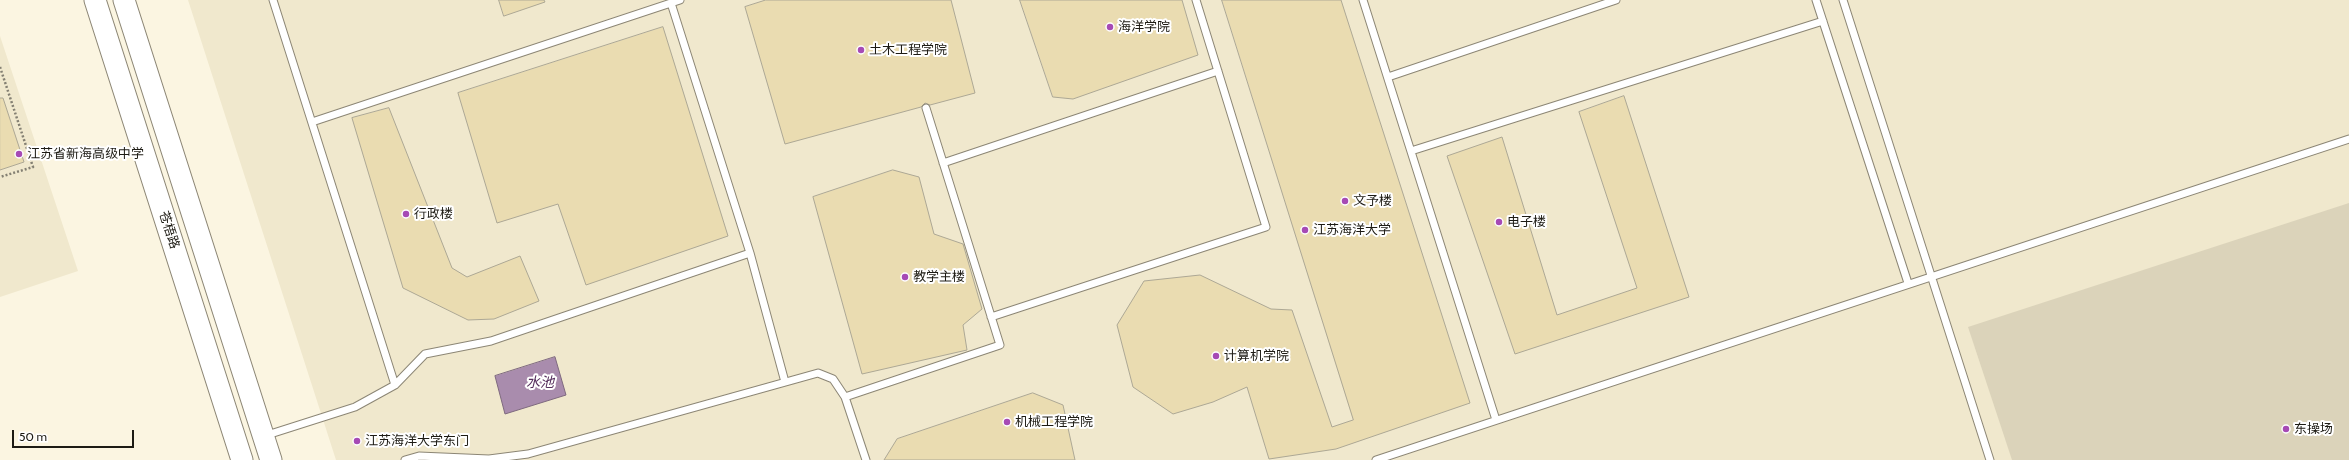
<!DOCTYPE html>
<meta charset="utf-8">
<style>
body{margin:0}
#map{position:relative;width:2349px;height:460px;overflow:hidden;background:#fbf5e1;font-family:Cabin,sans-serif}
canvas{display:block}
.scale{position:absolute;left:12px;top:430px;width:122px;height:18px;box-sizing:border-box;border:2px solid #1d1b14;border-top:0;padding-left:5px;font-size:12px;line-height:14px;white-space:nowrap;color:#1d1b14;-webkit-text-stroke:3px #fff;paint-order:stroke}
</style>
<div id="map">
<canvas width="2349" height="460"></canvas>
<div class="scale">50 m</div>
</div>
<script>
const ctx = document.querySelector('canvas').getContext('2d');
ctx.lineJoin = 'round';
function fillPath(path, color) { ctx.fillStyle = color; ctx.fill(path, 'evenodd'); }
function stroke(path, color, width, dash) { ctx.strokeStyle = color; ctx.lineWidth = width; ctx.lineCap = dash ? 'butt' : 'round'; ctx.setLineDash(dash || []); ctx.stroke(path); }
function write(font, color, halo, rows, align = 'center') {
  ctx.font = font + ' Cabin,"Noto Sans SC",sans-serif'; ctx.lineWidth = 4; ctx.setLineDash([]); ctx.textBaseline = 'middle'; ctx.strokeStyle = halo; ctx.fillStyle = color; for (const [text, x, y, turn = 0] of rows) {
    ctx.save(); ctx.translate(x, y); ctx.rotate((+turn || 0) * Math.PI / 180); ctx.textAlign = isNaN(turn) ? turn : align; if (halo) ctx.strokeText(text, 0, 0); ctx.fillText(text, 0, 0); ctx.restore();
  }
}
const built = new Path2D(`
 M188 0H2349V460H336Z
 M0 36 78 271 0 297Z`);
const green = new Path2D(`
 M2349 203V460H2012L1968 327Z`);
const water = new Path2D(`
 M555 357 566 395 505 414 495 376Z`);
const building = new Path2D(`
 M499 0H544L545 2 504 16Z
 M766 0H951L975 93 930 105 925 103 921 107 785 144 745 7Z
 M1020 0H1182L1198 55 1073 99 1053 97Z
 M1222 0H1341L1470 403 1336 449 1269 459 1247 387 1213 402 1173 414 1133 387 1117 325 1144 281 1200 275 1271 309 1292 310 1332 427 1353 420Z
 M663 27 728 236 586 285 558 204 497 223 458 93Z
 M1624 96 1689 297 1515 354 1447 156 1502 137 1557 315 1637 288 1579 112Z
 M0 98H3L24 162 0 170Z
 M389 108 452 268 467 277 520 256 539 301 494 319 468 320 403 288 352 118Z
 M893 170 919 177 934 234 963 244 982 309 963 325 967 350 862 374 813 197Z
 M1033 393 1063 405 1075 460H884L897 439Z`);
const path = new Path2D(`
 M0 67 33 167 0 177`);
const lane = new Path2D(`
 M273 0 395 385
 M1363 0 1496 420
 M1816 0 1908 283
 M1843 0 1990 460
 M1388 77 1616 0
 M312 122 680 0
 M1411 151 1823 21
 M943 163 1218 71
 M750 253 785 382
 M991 317 1266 227 1196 0
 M845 397 1000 345 926 108
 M264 436 355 407 395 385 425 354 491 341 750 253 671 3
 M405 460 419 456 489 459 528 454 818 373 833 379 845 397 866 460
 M1376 460 2349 139`);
const primary = new Path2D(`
 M95 0 242 460
 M124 0 271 460`);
const markers = [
 [1110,27,4,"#a64ab5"],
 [861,50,4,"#a64ab5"],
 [19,154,4,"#a64ab5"],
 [1345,201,4,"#a64ab5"],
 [406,214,4,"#a64ab5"],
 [1499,222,4,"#a64ab5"],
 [1305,230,4,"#a64ab5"],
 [905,277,4,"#a64ab5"],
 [1216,356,4,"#a64ab5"],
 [1007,422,4,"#a64ab5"],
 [2286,429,4,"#a64ab5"],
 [357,441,4,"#a64ab5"]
];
const poiNames = [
 ["海洋学院",1118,27],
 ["土木工程学院",869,50],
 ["江苏省新海高级中学",27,154],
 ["文予楼",1353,201],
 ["行政楼",414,214],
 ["电子楼",1507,222],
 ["江苏海洋大学",1313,230],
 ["教学主楼",913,277],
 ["计算机学院",1224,356],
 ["机械工程学院",1015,422],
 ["东操场",2294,429],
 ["江苏海洋大学东门",365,441]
];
const streetNames = [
 ["苍梧路",169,230,72]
];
const waterNames = [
 ["水池",540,383]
];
fillPath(built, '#f0e8cd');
fillPath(green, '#dbd3ba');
fillPath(water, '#a98cad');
stroke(water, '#7f6a7f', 1);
fillPath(building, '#eadcb1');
stroke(building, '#ada895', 1);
stroke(lane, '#8c8675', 9);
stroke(primary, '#8c8675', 23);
stroke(path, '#848073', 2.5, [2, 2]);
stroke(lane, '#fff', 7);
stroke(primary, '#fff', 21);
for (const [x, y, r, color] of markers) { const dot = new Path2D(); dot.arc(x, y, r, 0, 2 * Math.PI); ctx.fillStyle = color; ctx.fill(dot); stroke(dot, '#fff', 1.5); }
write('13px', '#1d1b14', '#fff', poiNames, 'left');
write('13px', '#1d1b14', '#fff', streetNames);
write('italic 14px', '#562f5d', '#fff', waterNames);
</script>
